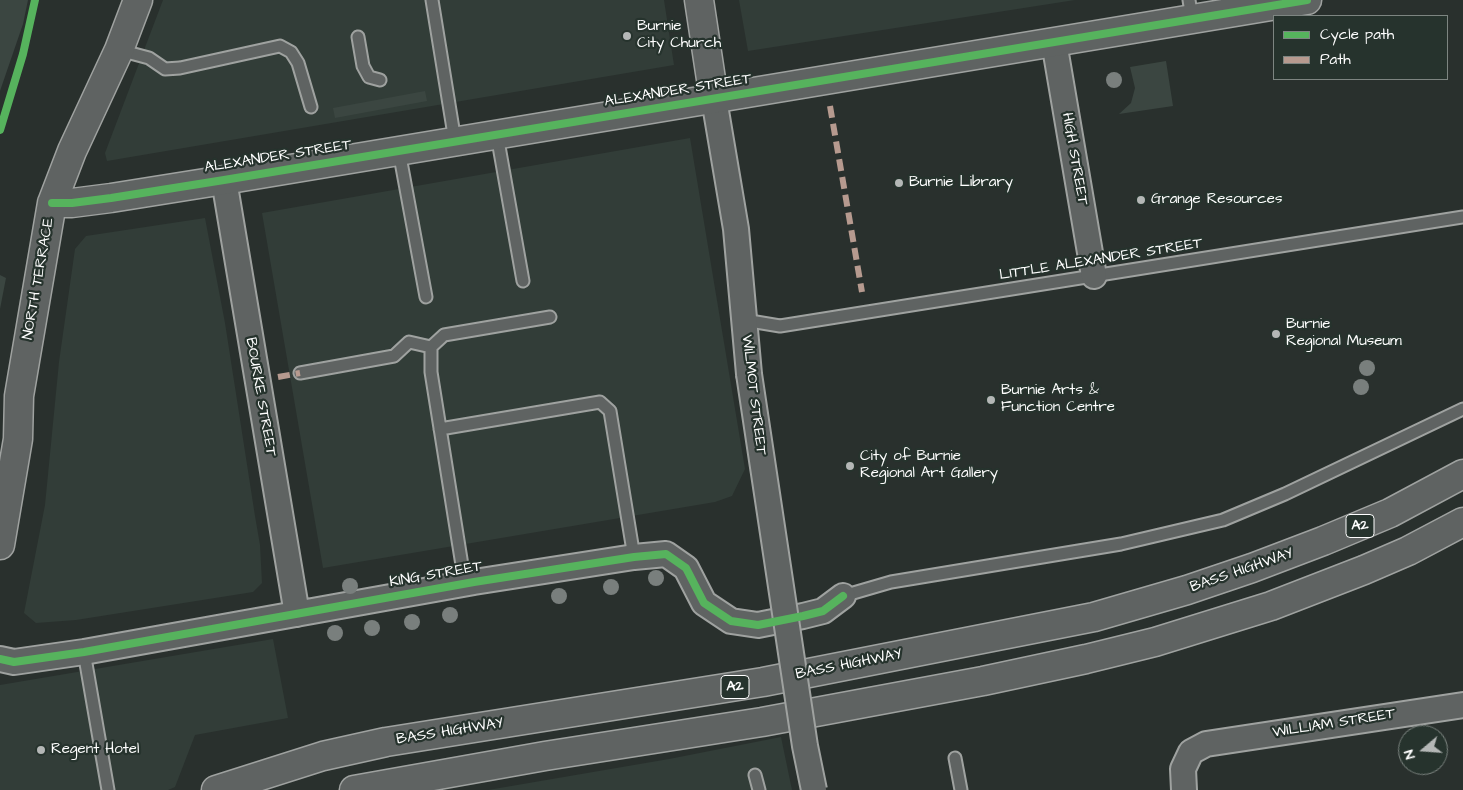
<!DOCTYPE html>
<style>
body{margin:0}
#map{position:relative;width:1463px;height:790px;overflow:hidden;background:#29302d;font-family:"Architects Daughter",sans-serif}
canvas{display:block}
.legend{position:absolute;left:1273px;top:15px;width:175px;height:65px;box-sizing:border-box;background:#26332d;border:1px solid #7d8581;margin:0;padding:6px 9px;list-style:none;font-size:15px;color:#fff}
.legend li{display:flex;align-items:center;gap:10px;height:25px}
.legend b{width:25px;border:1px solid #7d8581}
.north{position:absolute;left:1398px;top:725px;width:50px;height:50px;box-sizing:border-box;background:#26332d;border:1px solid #7d8581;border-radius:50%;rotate:252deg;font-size:14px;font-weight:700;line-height:20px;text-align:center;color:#fff}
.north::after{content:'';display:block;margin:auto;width:18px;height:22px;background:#b4b7b6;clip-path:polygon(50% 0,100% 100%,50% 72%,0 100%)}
</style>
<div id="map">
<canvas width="1463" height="790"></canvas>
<ul class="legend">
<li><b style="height:6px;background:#56b35d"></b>Cycle path</li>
<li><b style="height:6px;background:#b69a8f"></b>Path</li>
</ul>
<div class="north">N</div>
</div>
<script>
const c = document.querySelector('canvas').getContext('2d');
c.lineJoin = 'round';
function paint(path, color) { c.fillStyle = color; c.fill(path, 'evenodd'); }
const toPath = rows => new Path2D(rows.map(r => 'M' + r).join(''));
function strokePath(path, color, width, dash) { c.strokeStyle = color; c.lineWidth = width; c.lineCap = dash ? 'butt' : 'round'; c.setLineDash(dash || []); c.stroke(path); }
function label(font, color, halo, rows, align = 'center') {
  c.font = font + ' "Architects Daughter",sans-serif'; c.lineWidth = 4.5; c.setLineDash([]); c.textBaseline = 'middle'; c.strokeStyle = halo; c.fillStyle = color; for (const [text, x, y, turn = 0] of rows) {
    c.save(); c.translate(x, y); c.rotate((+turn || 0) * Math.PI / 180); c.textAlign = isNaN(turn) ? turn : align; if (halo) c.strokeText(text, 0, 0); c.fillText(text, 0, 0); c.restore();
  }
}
const built = toPath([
 [163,0,664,0,674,65,107,161,105,153],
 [739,0,1075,0,748,51],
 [690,138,745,469,732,496,715,502,323,568,262,213],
 [205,218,225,323,255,516,260,545,262,583,253,592,76,620,36,623,24,613,45,505,59,362,75,249,86,236],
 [273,639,288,718,195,735,175,787,168,790,0,790,0,685],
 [781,737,792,790,488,790,669,759]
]);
const green = toPath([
 [0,0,28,0,23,24,0,91],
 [1166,61,1173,106,1119,114,1131,103,1135,88,1130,67],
 [425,91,427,101,335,118,333,108],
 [0,275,6,278,0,309]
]);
const service = toPath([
 [432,0,455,141],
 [1189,0,1192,19],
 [358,37,363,66,369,77,380,80],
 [119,50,149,58,165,69,180,68,280,46,291,52,298,63,311,107],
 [497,135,523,281],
 [399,151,426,297],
 [744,320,780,326,1463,217],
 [300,373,394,356,409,342,431,347],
 [440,429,600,402,610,411,634,557],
 [465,584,431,372,431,347,444,335,550,317],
 [843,596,891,582,1121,544,1223,520,1285,494,1463,409],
 [84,652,108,790],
 [955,758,961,790],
 [755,775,759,790]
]);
const minor = toPath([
 [1054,42,1094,276],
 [714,99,736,229,749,374],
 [224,180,297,614],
 [0,659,14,662,84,652,474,582,634,557,666,554,686,568,704,603,731,621,758,625,803,616,823,611,843,596],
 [1184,790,1183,769,1191,752,1206,744,1463,705]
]);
const tertiary = toPath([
 [699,0,714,99],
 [52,203,72,203,111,198,224,180,1307,0],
 [0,545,18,439,19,396,52,203,72,151,119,50,138,0]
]);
const trunk = toPath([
 [216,790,323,756,386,742,763,682,1094,617,1187,590,1252,568,1323,541,1390,513,1463,474],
 [354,790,545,756,762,722,983,681,1086,659,1155,642,1271,606,1364,570,1408,551,1463,522]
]);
const minorBridge = toPath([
 [749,374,805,746,814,790]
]);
const quiet = toPath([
 [830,106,862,292],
 [278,377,300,373]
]);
const cycleway = toPath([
 [0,130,23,54,35,0],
 [52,203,72,203,111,198,224,180,1307,0],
 [0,659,14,662,84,652,474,582,634,557,666,554,686,568,704,603,731,621,758,625,803,616,823,611,843,596]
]);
const trees = [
 [1114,80],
 [1367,368],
 [1361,387],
 [656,578],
 [350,586],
 [611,587],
 [559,596],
 [450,615],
 [412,622],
 [372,628],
 [335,633]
];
const markers = [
 [627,36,5,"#b4b7b6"],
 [899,183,5,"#b4b7b6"],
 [1141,200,5,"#b4b7b6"],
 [1276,334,5,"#b4b7b6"],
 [991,400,5,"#b4b7b6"],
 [850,466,5,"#b4b7b6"],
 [41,750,5,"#b4b7b6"]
];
const shields = [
 [1360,526,28],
 [735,687,28]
];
const shieldNames = [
 ["A2",1360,526],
 ["A2",735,687]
];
const poiNames = [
 ["Burnie",637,27],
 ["City Church",637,44],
 ["Burnie Library",909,183],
 ["Grange Resources",1151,200],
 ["Burnie",1286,325],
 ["Regional Museum",1286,342],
 ["Burnie Arts &",1001,391],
 ["Function Centre",1001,408],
 ["City of Burnie",860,457],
 ["Regional Art Gallery",860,474],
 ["Regent Hotel",51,750]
];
const streetNames = [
 ["ALEXANDER STREET",678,91,-9],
 ["ALEXANDER STREET",278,157,-9],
 ["HIGH STREET",1074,159,80],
 ["LITTLE ALEXANDER STREET",1101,260,-9],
 ["NORTH TERRACE",39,279,-80],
 ["WILMOT STREET",753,395,83],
 ["BOURKE STREET",260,397,80],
 ["BASS HIGHWAY",1242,571,-19],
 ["KING STREET",436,575,-10],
 ["BASS HIGHWAY",849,665,-11],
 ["WILLIAM STREET",1334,724,-9],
 ["BASS HIGHWAY",450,732,-9]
];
paint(built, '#323d38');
paint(green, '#3b4641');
strokePath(service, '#9fa2a0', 15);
strokePath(minor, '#9fa2a0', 28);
strokePath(tertiary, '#9fa2a0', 31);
strokePath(trunk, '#9fa2a0', 31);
strokePath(service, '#5f6362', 11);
strokePath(minor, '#5f6362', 24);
strokePath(tertiary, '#5f6362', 28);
strokePath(trunk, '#5f6362', 28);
strokePath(minorBridge, '#9fa2a0', 28, []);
strokePath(minorBridge, '#5f6362', 24);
strokePath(quiet, '#b69a8f', 6, [12, 6]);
strokePath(cycleway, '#56b35d', 8);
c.fillStyle = '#797f7d';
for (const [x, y] of trees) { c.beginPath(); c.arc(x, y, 8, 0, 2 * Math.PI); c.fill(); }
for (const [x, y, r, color] of markers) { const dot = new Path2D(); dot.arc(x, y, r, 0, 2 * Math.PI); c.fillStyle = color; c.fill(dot); strokePath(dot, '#26332d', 2); }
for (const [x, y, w] of shields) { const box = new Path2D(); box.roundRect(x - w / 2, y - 11.5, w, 23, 4); c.fillStyle = '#26332d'; c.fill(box); strokePath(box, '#fff', 1); }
label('bold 14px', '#fff', null, shieldNames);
label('15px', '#fff', '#26332d', poiNames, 'left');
label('15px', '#fff', '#26332d', streetNames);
</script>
